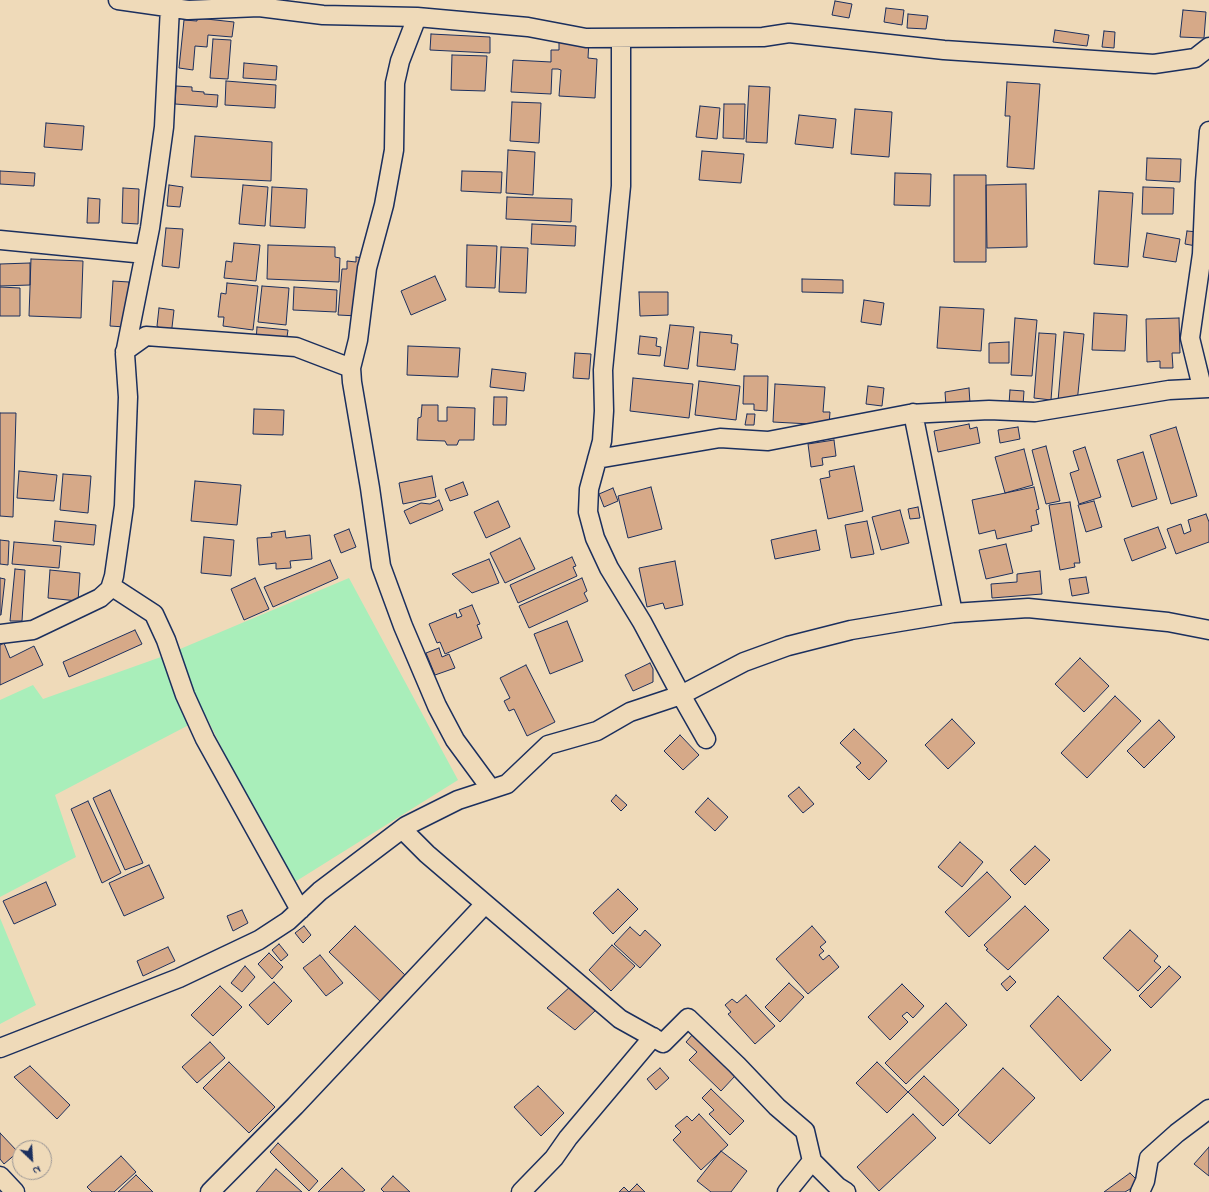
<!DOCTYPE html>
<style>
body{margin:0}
#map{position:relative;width:1209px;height:1192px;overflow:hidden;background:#efdab9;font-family:"Indie Flower",sans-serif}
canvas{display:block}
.north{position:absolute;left:12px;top:1140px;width:40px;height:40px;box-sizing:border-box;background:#efdab9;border:1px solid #9a9695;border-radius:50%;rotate:155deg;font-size:11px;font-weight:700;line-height:16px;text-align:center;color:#1b2f5e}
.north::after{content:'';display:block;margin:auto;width:14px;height:18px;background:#1b2f5e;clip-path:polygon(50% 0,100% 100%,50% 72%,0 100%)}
</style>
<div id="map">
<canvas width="1209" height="1192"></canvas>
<div class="north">N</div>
</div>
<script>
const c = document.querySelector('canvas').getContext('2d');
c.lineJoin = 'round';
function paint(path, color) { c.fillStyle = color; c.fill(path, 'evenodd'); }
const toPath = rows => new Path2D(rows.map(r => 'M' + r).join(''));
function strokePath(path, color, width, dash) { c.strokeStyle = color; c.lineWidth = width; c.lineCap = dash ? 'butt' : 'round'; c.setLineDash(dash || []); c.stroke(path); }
const green = toPath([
 [349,578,458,780,290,885,206,716,55,795,76,857,0,897,0,700,33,685,43,699,161,657],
 [0,918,36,1005,0,1024]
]);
const building = toPath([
 [835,1,852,4,849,18,832,15,835,1],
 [886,8,904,10,902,25,884,22,886,8],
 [1183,10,1206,12,1204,38,1180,37,1183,10],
 [908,14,928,16,926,29,907,28,908,14],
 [197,18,234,22,232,37,208,35,207,47,195,46,193,70,179,68,184,20,197,21,197,18],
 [1055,30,1089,35,1087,46,1053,42,1055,30],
 [1104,31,1115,32,1114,48,1102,47,1104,31],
 [431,34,490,37,490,53,430,50,431,34],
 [213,39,231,40,228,79,210,78,213,39],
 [559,39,589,40,588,58,597,59,595,98,559,96,561,70,558,69,552,69,551,94,511,92,513,60,551,62,551,50,559,50,559,39],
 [452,55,487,56,485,91,451,90,452,55],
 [244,63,277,66,276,80,243,78,244,63],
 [226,81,276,85,275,108,225,105,226,81],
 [1007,82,1040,84,1034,169,1007,167,1010,116,1005,116,1007,82],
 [176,86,192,87,192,91,204,92,204,94,218,95,217,107,175,104,176,86],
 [749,86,770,87,767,143,746,142,749,86],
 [512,102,541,103,539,143,510,141,512,102],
 [724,104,745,104,744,139,723,138,724,104],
 [700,106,720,108,717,139,696,137,700,106],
 [855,109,892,112,889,157,851,154,855,109],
 [799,115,836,119,833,148,795,144,799,115],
 [46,123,84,126,82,150,44,147,46,123],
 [195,136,272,142,271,181,191,177,195,136],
 [508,150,535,152,533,195,506,193,508,150],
 [702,151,744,154,741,183,699,180,702,151],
 [1147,158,1181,159,1180,182,1146,180,1147,158],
 [0,171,35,173,34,186,0,184,0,171],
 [462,171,502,172,501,193,461,191,462,171],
 [895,173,931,174,930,206,894,205,895,173],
 [954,175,986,175,986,262,954,262,954,175],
 [1026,184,1027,247,987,248,986,185,1026,184],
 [169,185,183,187,180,207,167,206,169,185],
 [243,185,268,187,265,226,239,224,243,185],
 [272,187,307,189,305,228,270,226,272,187],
 [1143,187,1174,188,1173,214,1142,214,1143,187],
 [123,188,139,189,138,224,122,223,123,188],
 [1099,191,1133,193,1128,267,1094,264,1099,191],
 [507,197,572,199,571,222,506,219,507,197],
 [88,198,100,199,99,223,87,223,88,198],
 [532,224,576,226,575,246,531,244,532,224],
 [166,228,183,229,179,268,162,266,166,228],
 [1187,231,1198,232,1196,246,1185,244,1187,231],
 [1147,233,1180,239,1176,262,1143,257,1147,233],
 [234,243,260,245,256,281,224,278,226,261,232,262,234,243],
 [268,245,335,247,335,257,340,258,339,282,267,279,268,245],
 [467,245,497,246,495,288,466,287,467,245],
 [501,247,528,248,526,293,499,292,501,247],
 [356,257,363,258,358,316,338,315,342,269,347,269,347,261,356,262,356,257],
 [31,259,83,261,81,318,29,316,31,259],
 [30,263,30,285,0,286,0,264,30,263],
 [435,276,446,300,411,315,401,291,435,276],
 [802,279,843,280,843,293,802,292,802,279],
 [113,281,129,282,125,327,110,326,113,281],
 [227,283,258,286,253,330,223,326,224,317,218,317,221,293,226,294,227,283],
 [262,286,289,288,286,325,258,322,262,286],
 [0,287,20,288,20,316,0,316,0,287],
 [294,287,337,290,336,312,293,310,294,287],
 [639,292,668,292,668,315,640,316,639,292],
 [864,300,884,303,881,325,861,322,864,300],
 [940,307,984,309,981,351,937,348,940,307],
 [159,308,174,310,171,336,157,326,159,308],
 [1094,313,1127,315,1125,351,1092,350,1094,313],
 [1015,318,1037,320,1032,376,1011,375,1015,318],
 [1179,318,1180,353,1172,353,1173,368,1160,368,1160,361,1147,362,1146,319,1179,318],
 [670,325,694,327,688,369,664,366,670,325],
 [257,327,288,330,286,344,256,341,257,327],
 [700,332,732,335,731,343,738,344,735,370,697,366,700,332],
 [1064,332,1084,334,1077,403,1058,401,1064,332],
 [1039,333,1056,334,1051,400,1034,398,1039,333],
 [640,336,657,338,656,346,661,347,660,356,638,354,640,336],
 [1009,342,1009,363,989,363,989,343,1009,342],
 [408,346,460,348,458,377,407,375,408,346],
 [575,353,591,354,589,379,573,378,575,353],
 [492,369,526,373,524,391,490,387,492,369],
 [744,376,768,376,767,411,754,410,754,404,743,404,744,376],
 [633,378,693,384,689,418,630,411,633,378],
 [699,381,740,386,736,420,695,415,699,381],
 [775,384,825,387,823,412,830,412,829,425,773,422,775,384],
 [868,386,884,388,882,406,866,404,868,386],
 [969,388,970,403,946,406,945,392,969,388],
 [1010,390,1024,391,1023,405,1009,404,1010,390],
 [494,397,507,397,506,425,493,425,494,397],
 [422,405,438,405,438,421,447,421,447,407,475,408,474,440,459,440,457,445,447,445,445,441,417,440,418,418,421,417,422,405],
 [254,409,284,410,283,435,253,434,254,409],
 [0,413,16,413,13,517,0,516,0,413],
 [747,414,755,414,754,425,745,425,747,414],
 [969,424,970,429,977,427,980,443,938,452,934,431,969,424],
 [1018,427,1020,439,1000,443,998,430,1018,427],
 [1176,427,1197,496,1171,504,1150,435,1176,427],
 [834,440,836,456,822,458,823,465,811,467,808,444,834,440],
 [1046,446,1060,501,1046,504,1032,450,1046,446],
 [1085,447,1101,497,1079,504,1070,473,1079,470,1073,451,1085,447],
 [1024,449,1033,485,1005,493,995,457,1024,449],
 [1143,452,1157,499,1132,507,1117,460,1143,452],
 [854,466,863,511,828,519,820,479,830,477,829,471,854,466],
 [19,471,57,475,54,501,17,498,19,471],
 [63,474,91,476,88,513,60,510,63,474],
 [432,476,436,497,403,504,399,483,432,476],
 [195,481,241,485,237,525,191,521,195,481],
 [463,482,468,495,450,501,445,489,463,482],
 [651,487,662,529,628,538,618,496,651,487],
 [1034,487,1039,509,1036,510,1039,524,1031,526,1032,531,997,539,995,530,979,534,972,500,1034,487],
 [613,488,618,501,604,507,599,494,613,488],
 [439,500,443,510,410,524,404,511,421,503,430,504,439,500],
 [498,501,510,527,486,538,474,512,498,501],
 [1094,501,1102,527,1086,532,1078,505,1094,501],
 [1070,502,1080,563,1074,563,1075,567,1060,570,1049,505,1070,502],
 [918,507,920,518,910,519,908,509,918,507],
 [900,510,909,543,881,550,872,517,900,510],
 [1206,514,1209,522,1209,542,1176,554,1167,529,1181,524,1184,534,1191,531,1188,520,1206,514],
 [55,521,96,525,94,545,53,541,55,521],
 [867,521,874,554,851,558,845,525,867,521],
 [1158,527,1166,548,1132,561,1124,539,1158,527],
 [349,529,356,547,341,553,334,535,349,529],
 [816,530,820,550,775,559,771,540,816,530],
 [285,531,286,538,310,535,312,559,290,561,291,568,276,569,276,563,259,565,257,538,272,537,271,533,285,531],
 [204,537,234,540,231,576,201,573,204,537],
 [520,538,535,569,505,583,490,553,520,538],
 [0,540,9,541,8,565,0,564,0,540],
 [14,542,61,546,59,568,12,564,14,542],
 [1006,544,1013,573,986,579,979,550,1006,544],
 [572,557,576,566,573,567,577,576,518,603,510,585,572,557],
 [489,559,499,583,472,593,452,574,489,559],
 [330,560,338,578,273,607,264,587,330,560],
 [675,561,683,605,665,609,663,603,647,607,639,568,675,561],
 [15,569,25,570,22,621,10,621,15,569],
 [50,570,80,573,78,601,48,598,50,570],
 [1040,571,1042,594,992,598,991,584,1017,582,1017,574,1040,571],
 [1086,577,1089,593,1072,596,1069,579,1086,577],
 [0,578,5,579,1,615,0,615,0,578],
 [255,578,269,609,244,620,231,589,255,578],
 [582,578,587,591,584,593,588,601,529,628,519,606,582,578],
 [472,605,480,624,477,625,482,638,445,654,440,642,437,643,429,624,456,613,457,618,462,616,459,610,472,605],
 [567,621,583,661,550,674,534,634,567,621],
 [135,630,142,644,69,677,63,662,135,630],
 [4,643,10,658,34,646,43,665,0,685,0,645,4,643],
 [439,648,442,657,449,654,455,668,435,675,426,653,439,648],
 [1080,658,1109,686,1084,712,1055,684,1080,658],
 [650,663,653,669,653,682,633,691,625,675,650,663],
 [526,665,555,722,527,736,514,709,509,711,504,701,510,698,500,678,526,665],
 [1115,696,1141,721,1087,778,1061,753,1115,696],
 [952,719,975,743,948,769,925,745,952,719],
 [1159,720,1175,737,1144,768,1127,751,1159,720],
 [854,729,887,761,869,780,856,767,861,763,840,743,854,729],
 [680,735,699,755,683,770,664,751,680,735],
 [799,787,814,804,803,813,788,796,799,787],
 [110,790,143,863,125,870,93,798,110,790],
 [616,795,627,805,621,811,611,801,616,795],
 [708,798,728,817,715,831,695,812,708,798],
 [88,801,121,873,102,883,71,809,88,801],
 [960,842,983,862,962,887,938,867,960,842],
 [1035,846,1050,860,1025,885,1010,870,1035,846],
 [149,865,164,898,124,916,109,883,149,865],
 [987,872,1011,897,969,937,945,912,987,872],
 [46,882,56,905,14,924,3,901,46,882],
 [618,889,638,909,613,934,593,913,618,889],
 [1025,906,1049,930,1008,970,986,950,988,949,984,945,1025,906],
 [242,910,248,923,233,931,227,916,242,910],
 [304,926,311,935,303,943,295,933,304,926],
 [355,926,408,978,383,1004,329,952,355,926],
 [812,926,826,942,820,947,824,951,819,955,823,960,829,955,839,967,808,994,776,959,812,926],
 [630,927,640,936,645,930,661,945,640,968,614,944,630,927],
 [1130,930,1158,956,1154,961,1161,967,1138,991,1103,958,1130,930],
 [279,944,288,955,281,961,272,950,279,944],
 [612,945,635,966,611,991,589,970,612,945],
 [168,947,175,961,143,976,137,961,168,947],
 [269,953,283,967,272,979,258,964,269,953],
 [320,955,343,983,326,996,303,968,320,955],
 [245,966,255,977,242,992,231,983,245,966],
 [1169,966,1181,977,1151,1008,1139,996,1169,966],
 [1010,976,1016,982,1007,991,1001,984,1010,976],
 [274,982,292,1001,268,1025,249,1005,274,982],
 [789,983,804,997,780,1022,765,1007,789,983],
 [902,984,924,1006,913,1018,907,1012,902,1016,908,1022,890,1040,868,1017,902,984],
 [572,985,597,1009,575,1030,547,1008,572,985],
 [220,986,242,1007,213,1036,191,1015,220,986],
 [746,995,775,1026,755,1044,728,1014,731,1012,725,1005,732,999,737,1003,746,995],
 [1058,996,1111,1050,1081,1081,1030,1026,1058,996],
 [946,1003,967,1025,906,1084,885,1063,946,1003],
 [693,1034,735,1076,721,1091,689,1060,697,1052,686,1042,693,1034],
 [210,1042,225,1058,197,1083,182,1067,210,1042],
 [229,1062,275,1107,249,1133,203,1088,229,1062],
 [877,1062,908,1092,887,1113,856,1083,877,1062],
 [30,1066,70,1105,57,1119,14,1077,30,1066],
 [660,1068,669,1078,656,1090,647,1079,660,1068],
 [1003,1068,1035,1098,990,1144,958,1115,1003,1068],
 [924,1076,959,1110,943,1126,908,1092,924,1076],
 [538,1086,564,1113,541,1136,514,1107,538,1086],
 [711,1089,744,1121,730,1135,709,1114,714,1110,702,1098,711,1089],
 [699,1114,728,1145,701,1170,673,1140,681,1132,675,1126,687,1116,692,1121,699,1114],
 [913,1114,936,1138,879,1191,857,1167,913,1114],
 [0,1133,18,1152,4,1164,0,1159,0,1133],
 [278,1143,318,1181,309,1191,270,1152,278,1143],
 [1209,1147,1209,1176,1194,1164,1209,1147],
 [721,1151,747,1171,731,1192,711,1192,697,1181,721,1151],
 [121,1156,136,1172,114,1192,92,1192,87,1187,121,1156],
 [342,1168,365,1190,362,1192,318,1192,342,1168],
 [276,1169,302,1192,256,1192,276,1169],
 [1130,1173,1140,1183,1125,1192,1104,1192,1130,1173],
 [136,1175,153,1192,118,1192,136,1175],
 [393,1176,410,1192,384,1192,381,1189,393,1176],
 [637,1184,645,1192,619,1192,624,1187,629,1192,637,1184]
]);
const minor = toPath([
 [118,0,188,10,259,7,323,15,417,17,528,27,586,38,763,37,789,33,944,50,1154,64,1195,58,1209,47],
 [417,17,400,61,395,83,394,150,384,205,367,268,358,340,351,368,352,382,370,488,381,566,403,626,437,706,455,740,491,789],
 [621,38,621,186,603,370,604,411,602,441,589,489,588,512,595,538,609,568,642,622,681,695,706,739],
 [0,240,145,254],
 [125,351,146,336,296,347,351,368],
 [1202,387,1190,338,1202,254,1205,182,1209,131],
 [913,413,953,613],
 [597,459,720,438,768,441,909,414,989,410,1035,412,1169,390,1209,388],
 [111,586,154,614,166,640,185,695,205,739,300,910],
 [0,634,33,630,100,598,110,589,114,576,124,506,128,397,125,354,150,228,164,127,170,7],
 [402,829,427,854,620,1019,663,1043,688,1018,737,1065,777,1107,805,1131,812,1161,838,1187,846,1192],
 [0,1048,179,978,259,940,288,921,320,891,406,826,458,800,507,784,548,745,597,731,630,712,681,695,744,662,788,646,851,630,953,613,1028,608,1168,622,1209,630],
 [0,1176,15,1192],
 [210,1192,295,1106,485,904],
 [521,1192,554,1158,568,1138,653,1037],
 [787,1192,812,1161],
 [1140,1192,1145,1181,1149,1158,1177,1133,1209,1109]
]);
paint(green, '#a9eeba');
paint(building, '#d6a988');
strokePath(building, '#1b2f5e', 1);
strokePath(minor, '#1b2f5e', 21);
strokePath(minor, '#efdab9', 18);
</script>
